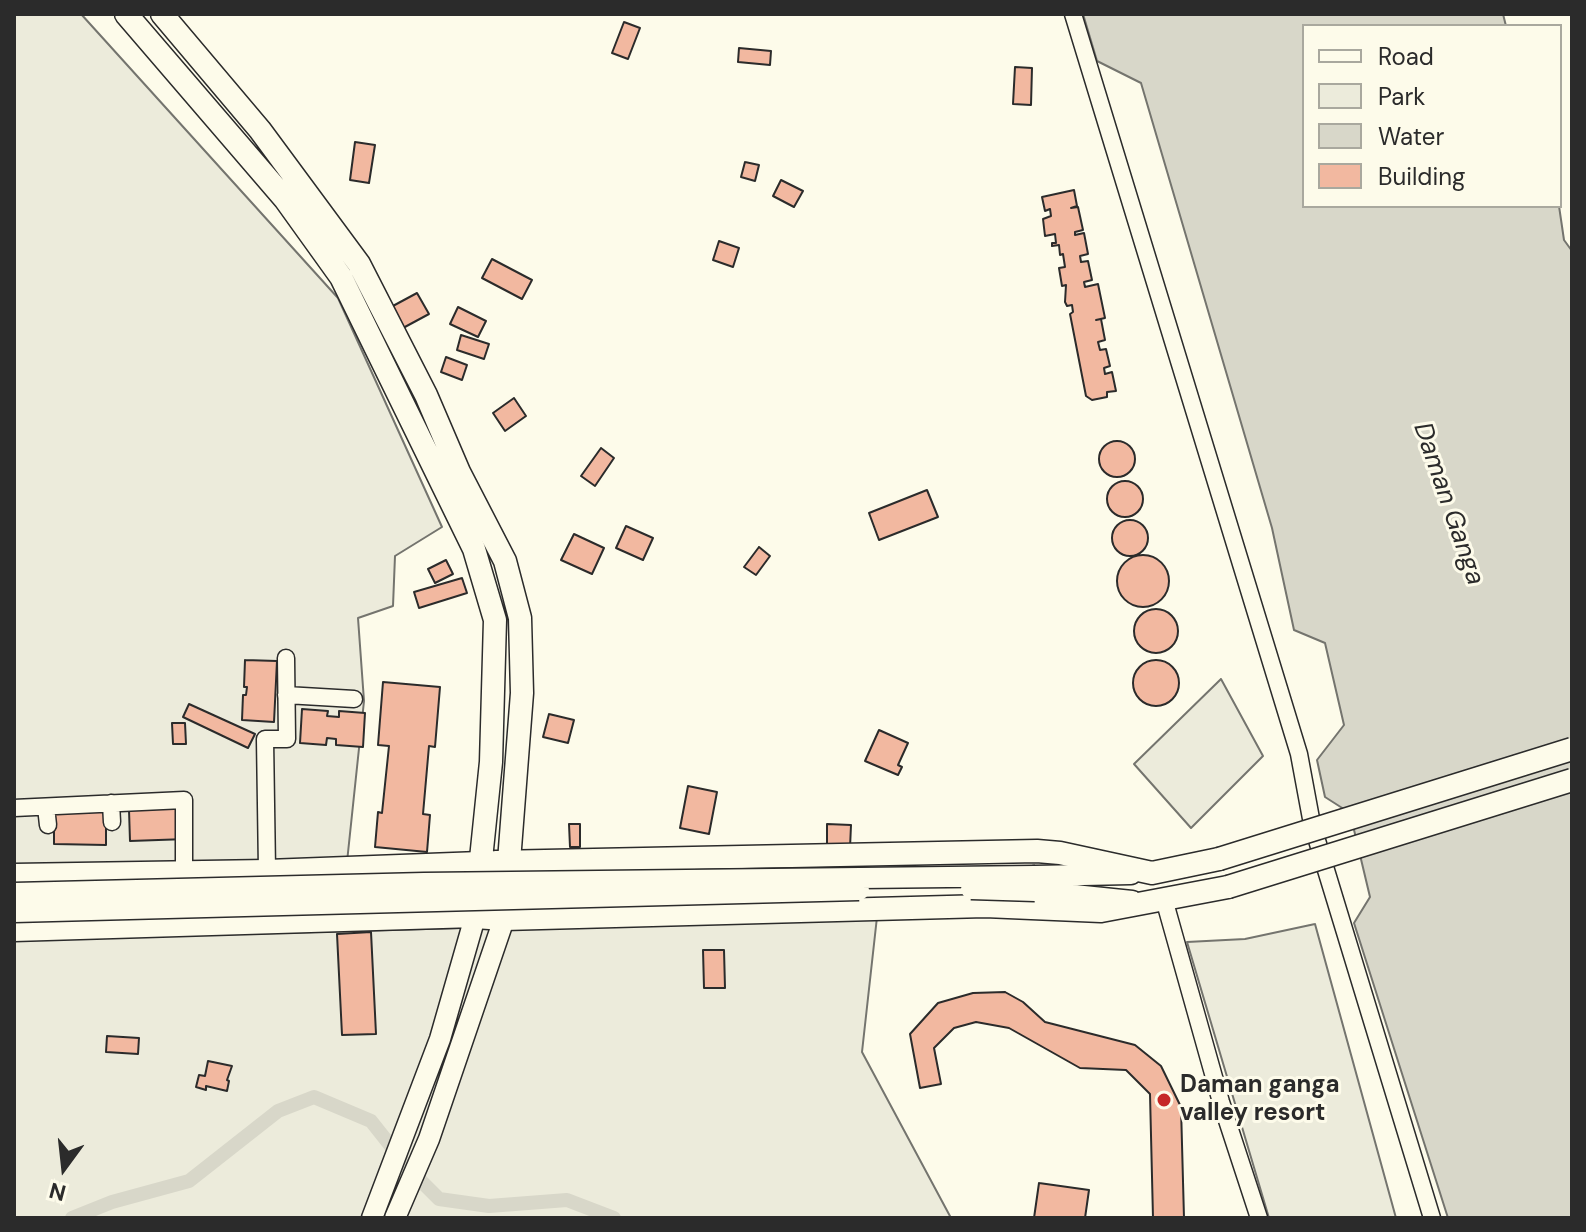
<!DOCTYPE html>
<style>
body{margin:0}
#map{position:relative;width:1586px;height:1232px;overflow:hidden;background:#fdfbea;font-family:"DM Sans",sans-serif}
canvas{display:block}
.frame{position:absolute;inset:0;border:16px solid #2b2b2b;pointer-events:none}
.legend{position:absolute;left:1302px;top:24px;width:260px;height:184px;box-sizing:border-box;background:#fdfbea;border:2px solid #a9a89e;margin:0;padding:10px 14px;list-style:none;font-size:24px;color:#2b2b2b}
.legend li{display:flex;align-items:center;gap:16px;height:40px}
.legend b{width:40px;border:2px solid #a9a89e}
.north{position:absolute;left:24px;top:1128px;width:80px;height:80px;-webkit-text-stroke:6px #fdfbea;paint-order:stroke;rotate:195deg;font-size:22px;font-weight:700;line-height:32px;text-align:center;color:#2b2b2b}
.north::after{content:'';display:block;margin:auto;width:28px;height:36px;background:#2b2b2b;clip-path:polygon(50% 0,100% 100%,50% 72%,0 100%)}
</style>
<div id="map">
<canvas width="1586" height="1232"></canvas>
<div class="frame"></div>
<ul class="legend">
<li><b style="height:10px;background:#fdfbea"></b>Road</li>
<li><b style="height:22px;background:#ecebdb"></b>Park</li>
<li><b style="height:22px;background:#d8d7c9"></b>Water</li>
<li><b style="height:22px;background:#f2b8a0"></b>Building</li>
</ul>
<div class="north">N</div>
</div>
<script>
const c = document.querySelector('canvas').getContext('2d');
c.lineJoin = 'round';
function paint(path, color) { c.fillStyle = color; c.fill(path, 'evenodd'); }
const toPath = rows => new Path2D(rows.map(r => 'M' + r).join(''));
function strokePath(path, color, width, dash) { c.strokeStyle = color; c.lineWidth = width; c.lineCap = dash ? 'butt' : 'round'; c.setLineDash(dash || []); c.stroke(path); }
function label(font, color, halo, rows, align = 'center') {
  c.font = font + ' "DM Sans",sans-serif'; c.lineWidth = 6; c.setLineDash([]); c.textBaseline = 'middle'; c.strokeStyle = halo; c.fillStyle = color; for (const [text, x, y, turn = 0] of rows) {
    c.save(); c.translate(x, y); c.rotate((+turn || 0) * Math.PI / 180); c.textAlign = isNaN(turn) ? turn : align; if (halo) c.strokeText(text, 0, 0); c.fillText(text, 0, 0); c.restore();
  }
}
const green = toPath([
 [14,14,81,14,338,298,442,527,395,556,393,606,358,618,364,701,347,862,14,866,14,14],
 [1221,679,1263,756,1191,828,1134,764,1221,679],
 [877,917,862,1052,951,1218,14,1218,14,940,877,917],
 [1315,924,1396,1218,1269,1218,1187,942,1245,939,1315,924]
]);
const water = toPath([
 [1083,14,1503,14,1506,26,1304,26,1304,206,1559,206,1564,240,1572,251,1572,1218,1448,1218,1354,923,1370,897,1350,813,1325,797,1317,760,1344,725,1325,643,1294,630,1272,528,1141,83,1097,61,1083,14]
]);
const canal = toPath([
 [72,1218,112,1202,189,1181,278,1111,314,1097,371,1121,409,1169,439,1199,489,1206,567,1200,614,1218]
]);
const building = toPath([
 [624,22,640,28,628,59,612,53,624,22],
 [739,48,771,51,770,65,738,62,739,48],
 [1015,67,1032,68,1031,105,1013,104,1015,67],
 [355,142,375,145,369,183,350,180,355,142],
 [745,162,759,165,755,181,741,177,745,162],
 [781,180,803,191,794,207,773,196,781,180],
 [1074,190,1077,206,1071,208,1078,207,1083,230,1075,232,1075,235,1084,233,1088,254,1080,256,1081,262,1088,261,1092,280,1084,282,1085,287,1098,284,1105,318,1096,320,1101,319,1105,340,1098,342,1100,350,1106,349,1110,366,1104,368,1105,374,1112,372,1116,391,1107,392,1107,397,1092,400,1086,396,1070,314,1073,312,1072,305,1067,306,1065,302,1066,285,1062,286,1059,268,1065,267,1063,254,1060,255,1059,245,1052,246,1052,243,1056,243,1055,234,1045,236,1043,219,1051,216,1050,209,1045,211,1042,197,1074,190],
 [719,241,739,248,733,267,713,260,719,241],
 [492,259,532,280,522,299,482,278,492,259],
 [417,293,429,314,403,328,391,307,417,293],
 [458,307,486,321,478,337,450,324,458,307],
 [461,335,489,344,484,359,457,350,461,335],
 [446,357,467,365,462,380,441,372,446,357],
 [514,398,526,416,505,431,493,413,514,398],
 '1099 459a18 18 0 1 1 36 0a18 18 0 1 1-36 0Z',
 [601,448,614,458,595,486,581,476,601,448],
 '1107 499a18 18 0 1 1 36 0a18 18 0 1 1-36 0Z',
 [927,490,938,517,879,540,869,513,927,490],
 '1112 538a18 18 0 1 1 36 0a18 18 0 1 1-36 0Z',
 [626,526,653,538,643,560,616,548,626,526],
 [574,534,604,548,592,574,561,560,574,534],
 [759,547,770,556,756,575,744,567,759,547],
 '1117 581a26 26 0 1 1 52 0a26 26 0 1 1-52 0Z',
 [446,560,453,574,435,583,428,569,446,560],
 [462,578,467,593,419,608,414,592,462,578],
 '1134 631a22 22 0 1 1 44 0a22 22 0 1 1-44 0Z',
 [245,660,277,661,274,722,242,720,243,695,246,695,247,687,244,687,245,660],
 '1133 683a23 23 0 1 1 46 0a23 23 0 1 1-46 0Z',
 [383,682,440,687,435,747,429,746,423,814,430,815,427,852,375,847,378,812,382,813,389,746,378,745,383,682],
 [189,704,255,734,248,748,183,717,189,704],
 [302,709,328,711,327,716,339,717,339,711,365,713,363,747,336,745,336,739,327,738,326,745,300,743,302,709],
 [549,714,574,720,568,743,543,737,549,714],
 [172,723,185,723,186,744,173,744,172,723],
 [879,730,908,743,898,765,902,767,898,775,865,761,879,730],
 [688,786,717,792,709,834,680,828,688,786],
 [185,808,187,839,130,841,129,810,185,808],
 [54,809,106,810,106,845,54,844,54,809],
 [569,824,580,824,580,847,570,847,569,824],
 [827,824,851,825,850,848,827,848,827,824],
 [371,932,376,1034,342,1035,337,934,371,932],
 [703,950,724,950,725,988,704,988,703,950],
 [1005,992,1023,1002,1045,1022,1135,1045,1161,1066,1181,1107,1184,1218,1153,1218,1150,1094,1126,1070,1080,1068,1009,1028,976,1022,954,1028,934,1048,941,1084,920,1088,910,1034,938,1003,973,993,1005,992],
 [107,1036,139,1038,138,1054,106,1052,107,1036],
 [208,1061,232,1066,227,1080,229,1081,227,1091,206,1086,206,1090,196,1087,199,1075,205,1076,208,1061],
 [1039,1183,1089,1190,1085,1218,1034,1218,1039,1183]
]);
const minor = toPath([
 [1073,14,1299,754,1312,824,1432,1218],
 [286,695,354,699],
 [111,803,112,822],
 [46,807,48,825],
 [14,808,184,800,184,872],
 [267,870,265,739,287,739,286,658],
 [1164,899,1221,1102,1259,1218]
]);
const major = toPath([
 [14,874,267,870,480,862],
 [1035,876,1131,874],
 [1035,891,1132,901],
 [14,931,475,917,440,1039,372,1218],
 [395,1218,429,1139,504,919]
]);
const highway = toPath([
 [126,14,285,199,341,277,474,549,495,620,491,762,475,917,504,919,985,906,1101,911,1228,887],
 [162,14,260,130,359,264,426,395,459,472,505,561,520,618,522,693,506,900],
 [496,862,1037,851,1060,853,1152,873,1219,859]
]);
const majorBridge = toPath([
 [971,889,1035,891],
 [14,893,424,883,1035,876],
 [14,912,859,890]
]);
const highwayBridge = toPath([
 [1219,859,1572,749],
 [1228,887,1572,780]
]);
const markers = [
 [1164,1100,8,"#c62828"]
];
const poiNames = [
 ["Daman ganga",1180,1086],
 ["valley resort",1180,1114]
];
const waterNames = [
 ["Daman Ganga",1448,504,71]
];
paint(green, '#ecebdb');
strokePath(green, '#74746e', 2);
paint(water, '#d8d7c9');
strokePath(water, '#74746e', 2);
strokePath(canal, '#d8d7c9', 14);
paint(building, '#f2b8a0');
strokePath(building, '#2b2b2b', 2);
strokePath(minor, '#2b2b2b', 19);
strokePath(major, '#2b2b2b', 23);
strokePath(highway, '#2b2b2b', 25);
strokePath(minor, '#fdfbea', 16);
strokePath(major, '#fdfbea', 20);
strokePath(highway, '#fdfbea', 22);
strokePath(majorBridge, '#2b2b2b', 23, []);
strokePath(highwayBridge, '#2b2b2b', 25, []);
strokePath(majorBridge, '#fdfbea', 20);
strokePath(highwayBridge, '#fdfbea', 22);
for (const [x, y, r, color] of markers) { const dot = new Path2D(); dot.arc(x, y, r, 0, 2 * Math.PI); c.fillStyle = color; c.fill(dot); strokePath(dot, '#fdfbea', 3); }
label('bold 24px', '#2b2b2b', '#fdfbea', poiNames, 'left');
label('italic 26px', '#2b2b2b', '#fdfbea', waterNames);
</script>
